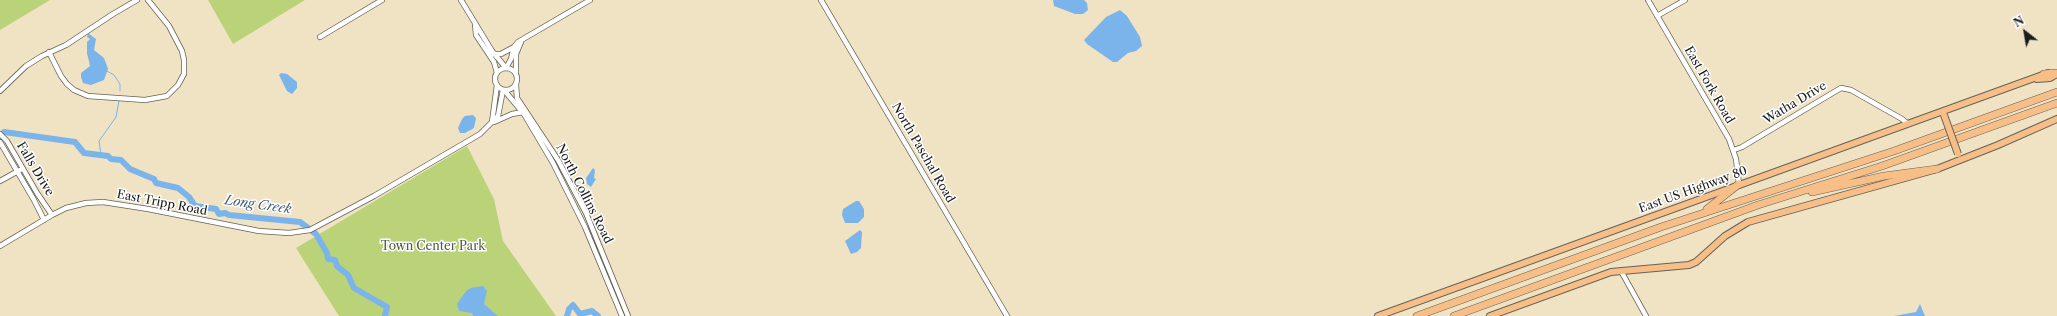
<!DOCTYPE html>
<style>
body{margin:0}
#map{position:relative;width:2057px;height:316px;overflow:hidden;background:#efe3c4;font-family:"Libre Caslon Text",serif}
canvas{display:block}
.north{position:absolute;left:2005px;top:12px;width:40px;height:40px;-webkit-text-stroke:3px #fff;paint-order:stroke;rotate:329deg;font-size:11px;font-weight:700;line-height:16px;text-align:center;color:#1c1c1c}
.north::after{content:'';display:block;margin:auto;width:14px;height:18px;background:#1c1c1c;clip-path:polygon(50% 0,100% 100%,50% 72%,0 100%)}
</style>
<div id="map">
<canvas width="2057" height="316"></canvas>
<div class="north">N</div>
</div>
<script>
const c = document.querySelector('canvas').getContext('2d');
c.lineJoin = 'round';
function paint(path, color) { c.fillStyle = color; c.fill(path, 'evenodd'); }
const toPath = rows => new Path2D(rows.map(r => 'M' + r).join(''));
function strokePath(path, color, width, dash) { c.strokeStyle = color; c.lineWidth = width; c.lineCap = dash ? 'butt' : 'round'; c.setLineDash(dash || []); c.stroke(path); }
function label(font, color, halo, rows, align = 'center') {
  c.font = font + ' "Libre Caslon Text",serif'; c.lineWidth = 3; c.setLineDash([]); c.textBaseline = 'middle'; c.strokeStyle = halo; c.fillStyle = color; for (const [text, x, y, turn = 0] of rows) {
    c.save(); c.translate(x, y); c.rotate((+turn || 0) * Math.PI / 180); c.textAlign = isNaN(turn) ? turn : align; if (halo) c.strokeText(text, 0, 0); c.fillText(text, 0, 0); c.restore();
  }
}
const green = toPath([
 [0,0,50,0,0,30],
 [208,0,305,0,233,44],
 [467,146,494,199,503,241,556,316,339,316,296,248]
]);
const water = toPath([
 [1053,0,1084,0,1087,3,1088,10,1083,14,1075,14,1054,6],
 [1120,10,1127,16,1140,37,1142,46,1136,51,1128,53,1117,62,1113,62,1087,44,1084,40,1106,17],
 [88,33,96,39,94,50,104,58,108,69,104,80,91,85,83,83,81,77,81,73,90,66,87,53,87,42,90,39,87,37],
 [281,73,287,74,297,82,297,88,292,94,287,91,279,75],
 [473,115,476,118,474,128,465,133,460,133,458,128,462,119,465,116],
 [593,168,595,170,594,178,596,179,591,187,587,184,586,178],
 [856,201,859,201,864,209,864,217,858,223,845,223,842,215,843,209],
 [860,230,862,232,861,248,857,252,851,254,845,241],
 [483,286,487,291,484,304,498,316,473,316,472,313,459,311,457,304,466,291,471,288],
 [1920,304,1925,316,1894,316,1916,312]
]);
const stream = toPath([
 [107,71,114,75,120,84,120,91],
 [101,155,99,141,116,117,119,101]
]);
const river = toPath([
 [4,132,75,142,84,153,108,156,111,159,121,160,130,169,154,179,156,183,178,188,189,197,195,206,216,209,219,214,225,213,229,215,300,222,316,234,327,253,328,259,335,260,337,266,348,275,354,288,387,307,385,316],
 [567,316,569,309,573,305,580,314,592,311,598,316]
]);
const minor = toPath([
 [461,0,492,51,506,68],
 [821,0,1007,316],
 [1648,0,1729,139,1736,159,1739,184],
 [1657,16,1685,0],
 [475,24,476,35,494,62,497,73],
 [320,37,382,0],
 [49,52,61,76,67,84,74,90,88,96,145,100,167,96,178,85,184,74,184,60,182,51,169,26,148,0],
 [494,54,501,54,514,47],
 '495 79a11 11 0 1 1 22 0a11 11 0 1 1-22 0Z',
 [506,68,511,59,514,47,518,42,590,0],
 [516,73,516,54,521,42],
 [516,85,517,98,558,160,586,213,628,316],
 [504,90,524,114,553,163,585,227,622,316],
 [0,91,26,66,42,56,66,45,113,14,137,0],
 [492,122,497,85],
 [494,122,512,114,523,112],
 [0,134,7,141,37,193,52,215],
 [0,142,34,200,44,220],
 [1734,150,1742,147,1841,88,1851,90,1902,119,1908,124],
 [0,181,20,170],
 [0,246,52,215,66,208,86,203,103,202,148,209,259,231,289,233,310,230,374,196,480,134,498,116,503,90],
 [1621,271,1646,316]
]);
const major = toPath([
 [2037,79,2050,78,2057,74],
 [1378,316,2048,73],
 [1490,316,1611,272,1689,265,1696,262,1725,236,1748,222,1937,169,1998,145,2057,119]
]);
const highway = toPath([
 [2044,74,2057,73],
 [1812,192,1884,176,1937,169],
 [1707,209,1739,184],
 [1417,316,1661,227,1894,151,2057,92],
 [1454,316,1758,205,1882,166,2057,103]
]);
const majorBridge = toPath([
 [1944,115,1958,154]
]);
const streetNames = [
 ["East Fork Road",1709,85,60],
 ["Watha Drive",1795,103,-31],
 ["North Paschal Road",923,153,60],
 ["Falls Drive",35,169,59],
 ["East US Highway 80",1693,190,-20],
 ["North Collins Road",584,194,63],
 ["East Tripp Road",162,203,11]
];
const parkNames = [
 ["Town Center Park",433,247]
];
const waterNames = [
 ["Long Creek",258,205,8]
];
paint(green, '#bbd378');
paint(water, '#7bb4eb');
strokePath(stream, '#7bb4eb', 1);
strokePath(river, '#7bb4eb', 6);
strokePath(minor, '#666257', 6);
strokePath(major, '#666257', 8);
strokePath(highway, '#666257', 8);
strokePath(minor, '#fff', 4.5);
strokePath(major, '#f7be88', 6);
strokePath(highway, '#f7be88', 7);
strokePath(majorBridge, '#666257', 8, []);
strokePath(majorBridge, '#f7be88', 6);
label('12px', '#1c1c1c', '#fff', streetNames);
label('12px', '#545c3c', '#fff', parkNames);
label('italic 13px', '#476079', '#fff', waterNames);
</script>
